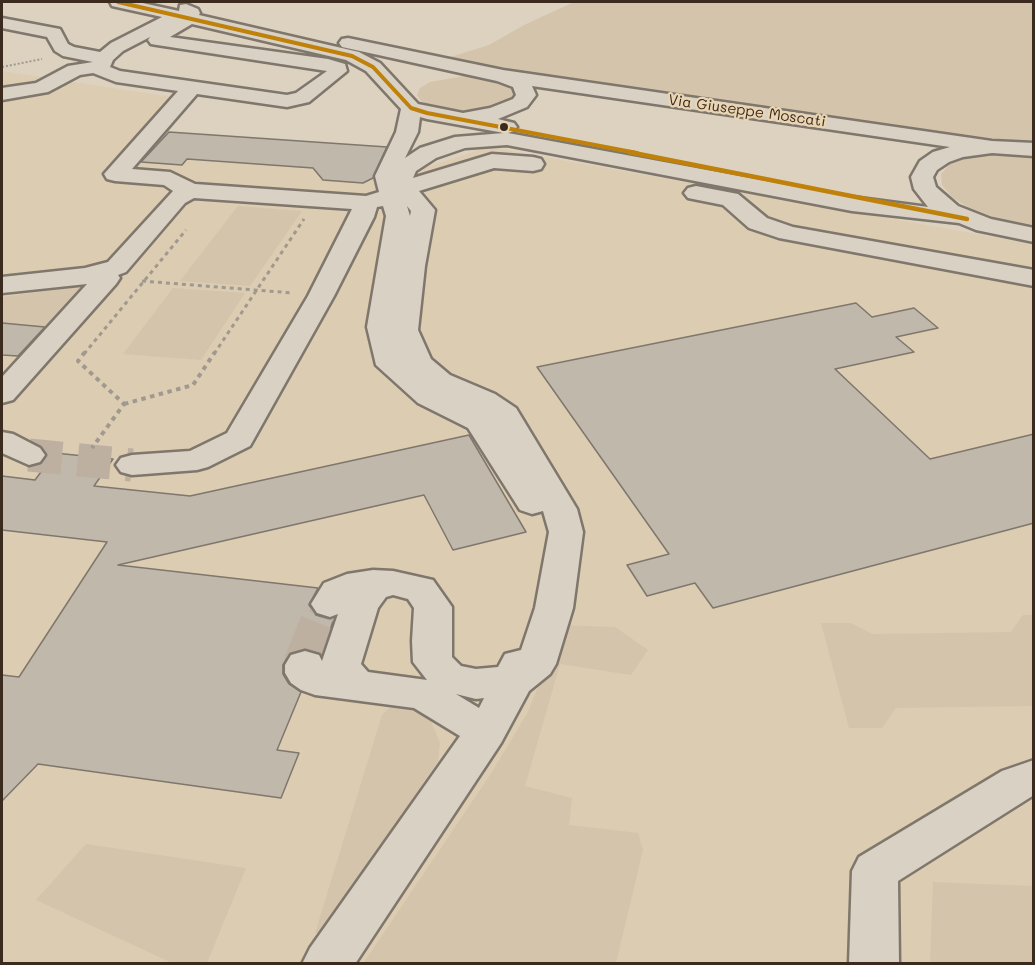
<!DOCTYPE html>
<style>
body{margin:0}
#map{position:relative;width:1035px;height:965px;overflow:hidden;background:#ddd2c0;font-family:Mali,sans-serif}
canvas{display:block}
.frame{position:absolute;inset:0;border:3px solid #3b2a1e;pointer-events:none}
</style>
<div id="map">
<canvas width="1035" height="965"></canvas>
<div class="frame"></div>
</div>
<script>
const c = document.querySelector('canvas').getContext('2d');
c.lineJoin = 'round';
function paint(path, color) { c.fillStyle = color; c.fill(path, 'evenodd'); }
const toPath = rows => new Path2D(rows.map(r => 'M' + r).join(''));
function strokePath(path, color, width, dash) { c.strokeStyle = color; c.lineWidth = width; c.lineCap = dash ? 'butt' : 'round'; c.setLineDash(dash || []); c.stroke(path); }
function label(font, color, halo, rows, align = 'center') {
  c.font = font + ' Mali,sans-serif'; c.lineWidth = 4.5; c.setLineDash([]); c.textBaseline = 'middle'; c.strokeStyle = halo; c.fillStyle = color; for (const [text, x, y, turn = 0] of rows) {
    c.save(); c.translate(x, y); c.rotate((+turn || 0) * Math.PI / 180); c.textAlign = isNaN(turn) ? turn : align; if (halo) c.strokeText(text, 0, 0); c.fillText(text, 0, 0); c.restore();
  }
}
const built = toPath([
 [2,71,191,100,169,132,391,147,384,167,420,169,488,147,1033,244,1033,963,2,964]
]);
const green = toPath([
 [574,2,1033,2,1033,143,912,129,570,81,444,59,489,45,524,25],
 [464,76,498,80,510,85,515,92,513,99,503,105,488,109,469,111,433,107,421,101,417,95,420,88,430,82],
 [992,154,1033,156,1033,225,994,217,969,208,952,197,942,185,941,174,950,164,967,157],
 [238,206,302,211,250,286,180,281],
 [86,286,49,327,2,323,2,297],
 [173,288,245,293,201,360,123,354],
 [1023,615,1033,615,1033,706,896,708,882,728,849,728,821,623,851,623,872,634,1011,632],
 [555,625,615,627,648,650,631,675,560,664,525,786,572,798,569,825,638,833,643,850,616,963,363,964,492,772,528,712,546,667],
 [403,706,416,707,430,719,440,743,438,761,323,932,315,933,382,715,389,708],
 [86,844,246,868,207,963,172,963,36,900],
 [933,882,1033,886,1033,963,930,963]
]);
const building = toPath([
 [169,132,387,147,373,178,363,183,323,180,313,168,187,159,182,165,141,162,169,132],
 [856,303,872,317,914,308,938,328,896,337,914,352,835,369,930,459,1034,434,1034,523,713,608,695,583,647,596,627,565,669,554,537,367,856,303],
 [2,323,45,327,18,356,2,355,2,323],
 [469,435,526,532,453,550,424,495,118,565,318,588,309,605,316,615,329,619,334,618,322,655,304,649,290,653,283,665,283,674,289,684,301,692,277,750,299,753,281,798,38,764,2,801,2,675,19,677,107,542,2,530,2,476,35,480,55,453,113,459,94,486,190,496,469,435]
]);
const minorTunnelFar1 = toPath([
 [29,455,132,465],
 [324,618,330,604]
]);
const minorTunnel = toPath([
 [305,665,325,616]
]);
const pathFar2 = toPath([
 [2,67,42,59]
]);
const pathFar1 = toPath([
 [142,281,293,293],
 [84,354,186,230],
 [214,354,304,219]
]);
const path = toPath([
 [85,352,78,361,124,404,92,448],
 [124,404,193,385,215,352]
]);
const minor = toPath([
 [110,2,138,2,179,11,180,5,186,4,198,9,200,13,199,15,359,52,380,63,418,104,463,113,490,108,513,99,516,95,513,87,497,81,342,47,339,43,342,39,348,38,503,70,992,141,1034,143,1034,156,992,153,963,157,949,162,937,170,933,177,936,187,958,206,991,219,1034,228,1034,242,976,230,959,223,852,211,507,145,465,148,436,158,416,171,413,178,492,154,533,157,541,159,544,164,541,169,533,171,494,168,419,191,435,210,425,266,418,330,431,359,450,375,495,394,516,408,577,509,583,532,573,608,556,664,550,674,529,691,501,743,355,964,302,964,310,948,460,736,414,708,315,695,301,690,291,683,285,673,285,665,291,655,305,651,319,655,322,661,338,614,330,617,317,613,311,604,324,583,347,574,373,570,393,571,433,580,452,607,452,657,461,666,476,669,498,667,505,654,521,650,535,608,549,532,543,511,532,514,520,510,468,428,418,403,376,365,367,327,386,216,383,206,377,207,374,217,334,296,250,446,208,467,197,470,132,475,121,472,116,465,121,458,132,455,190,451,227,433,308,296,352,209,194,198,185,203,126,272,118,275,120,278,116,284,13,400,2,403,2,377,87,284,2,293,2,277,85,268,108,262,173,191,164,185,115,181,107,179,104,174,178,91,116,82,93,73,80,75,48,92,2,100,2,88,36,83,68,66,93,62,63,56,55,51,47,37,2,28,2,18,60,29,68,44,74,47,100,52,111,43,162,17,112,6,110,2],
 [192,24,346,60,366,71,401,109,396,132,375,176,379,192,366,196,195,184,170,172,132,169,197,94,287,107,309,102,347,71,345,64,328,59,170,37,192,24],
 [150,37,148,40,151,44,157,45,327,71,296,93,287,95,120,71,110,67,113,60,123,51,150,37],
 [532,86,950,147,933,152,920,161,911,177,914,189,928,207,852,197,508,133,514,131,517,127,514,123,498,119,527,107,536,95,532,86],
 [420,117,427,119,504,133,455,137,420,148,405,158,418,132,420,117],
 [407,206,411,211,410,216,407,206],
 [393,595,408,599,414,608,412,641,413,662,427,680,368,672,361,664,378,608,386,597,393,595],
 [456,694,476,699,484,698,479,708,456,694],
 [696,186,738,194,767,218,793,227,1034,270,1034,286,779,238,749,228,723,205,688,198,684,193,688,188,696,186],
 [2,432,13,434,40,448,45,455,40,462,29,465,2,453,2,432],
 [1034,760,1034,795,898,881,899,964,849,964,852,871,859,857,1002,771,1034,760]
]);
const bus1Far1 = toPath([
 [118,2,352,56,373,67,411,108,427,113,637,153]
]);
const bus1 = toPath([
 [629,152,967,219]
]);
const markers = [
 [504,127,5,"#3b2a1e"]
];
const farStreetnames = [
 ["Via Giuseppe Moscati",747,111,8]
];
paint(built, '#dcccb2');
paint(green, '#d5c4ac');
paint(building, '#c0b8ab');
strokePath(building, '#7f776c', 1.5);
strokePath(minorTunnelFar1, '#bdb0a0', 33, [33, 16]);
strokePath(minorTunnel, '#bdb0a0', 44, [44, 22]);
strokePath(minor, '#7f776c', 5);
strokePath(pathFar2, '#a0998f', 2, [2, 2]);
strokePath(pathFar1, '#a0998f', 3, [4, 4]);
strokePath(path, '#a0998f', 4, [4.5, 4.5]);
paint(minor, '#d9d1c4');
strokePath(bus1Far1, '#bf8109', 4);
strokePath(bus1, '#bf8109', 4.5);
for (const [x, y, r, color] of markers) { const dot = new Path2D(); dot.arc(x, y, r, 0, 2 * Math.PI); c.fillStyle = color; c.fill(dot); strokePath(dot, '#ead5b3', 2); }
label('15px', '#3b2a1e', '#ead5b3', farStreetnames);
</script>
